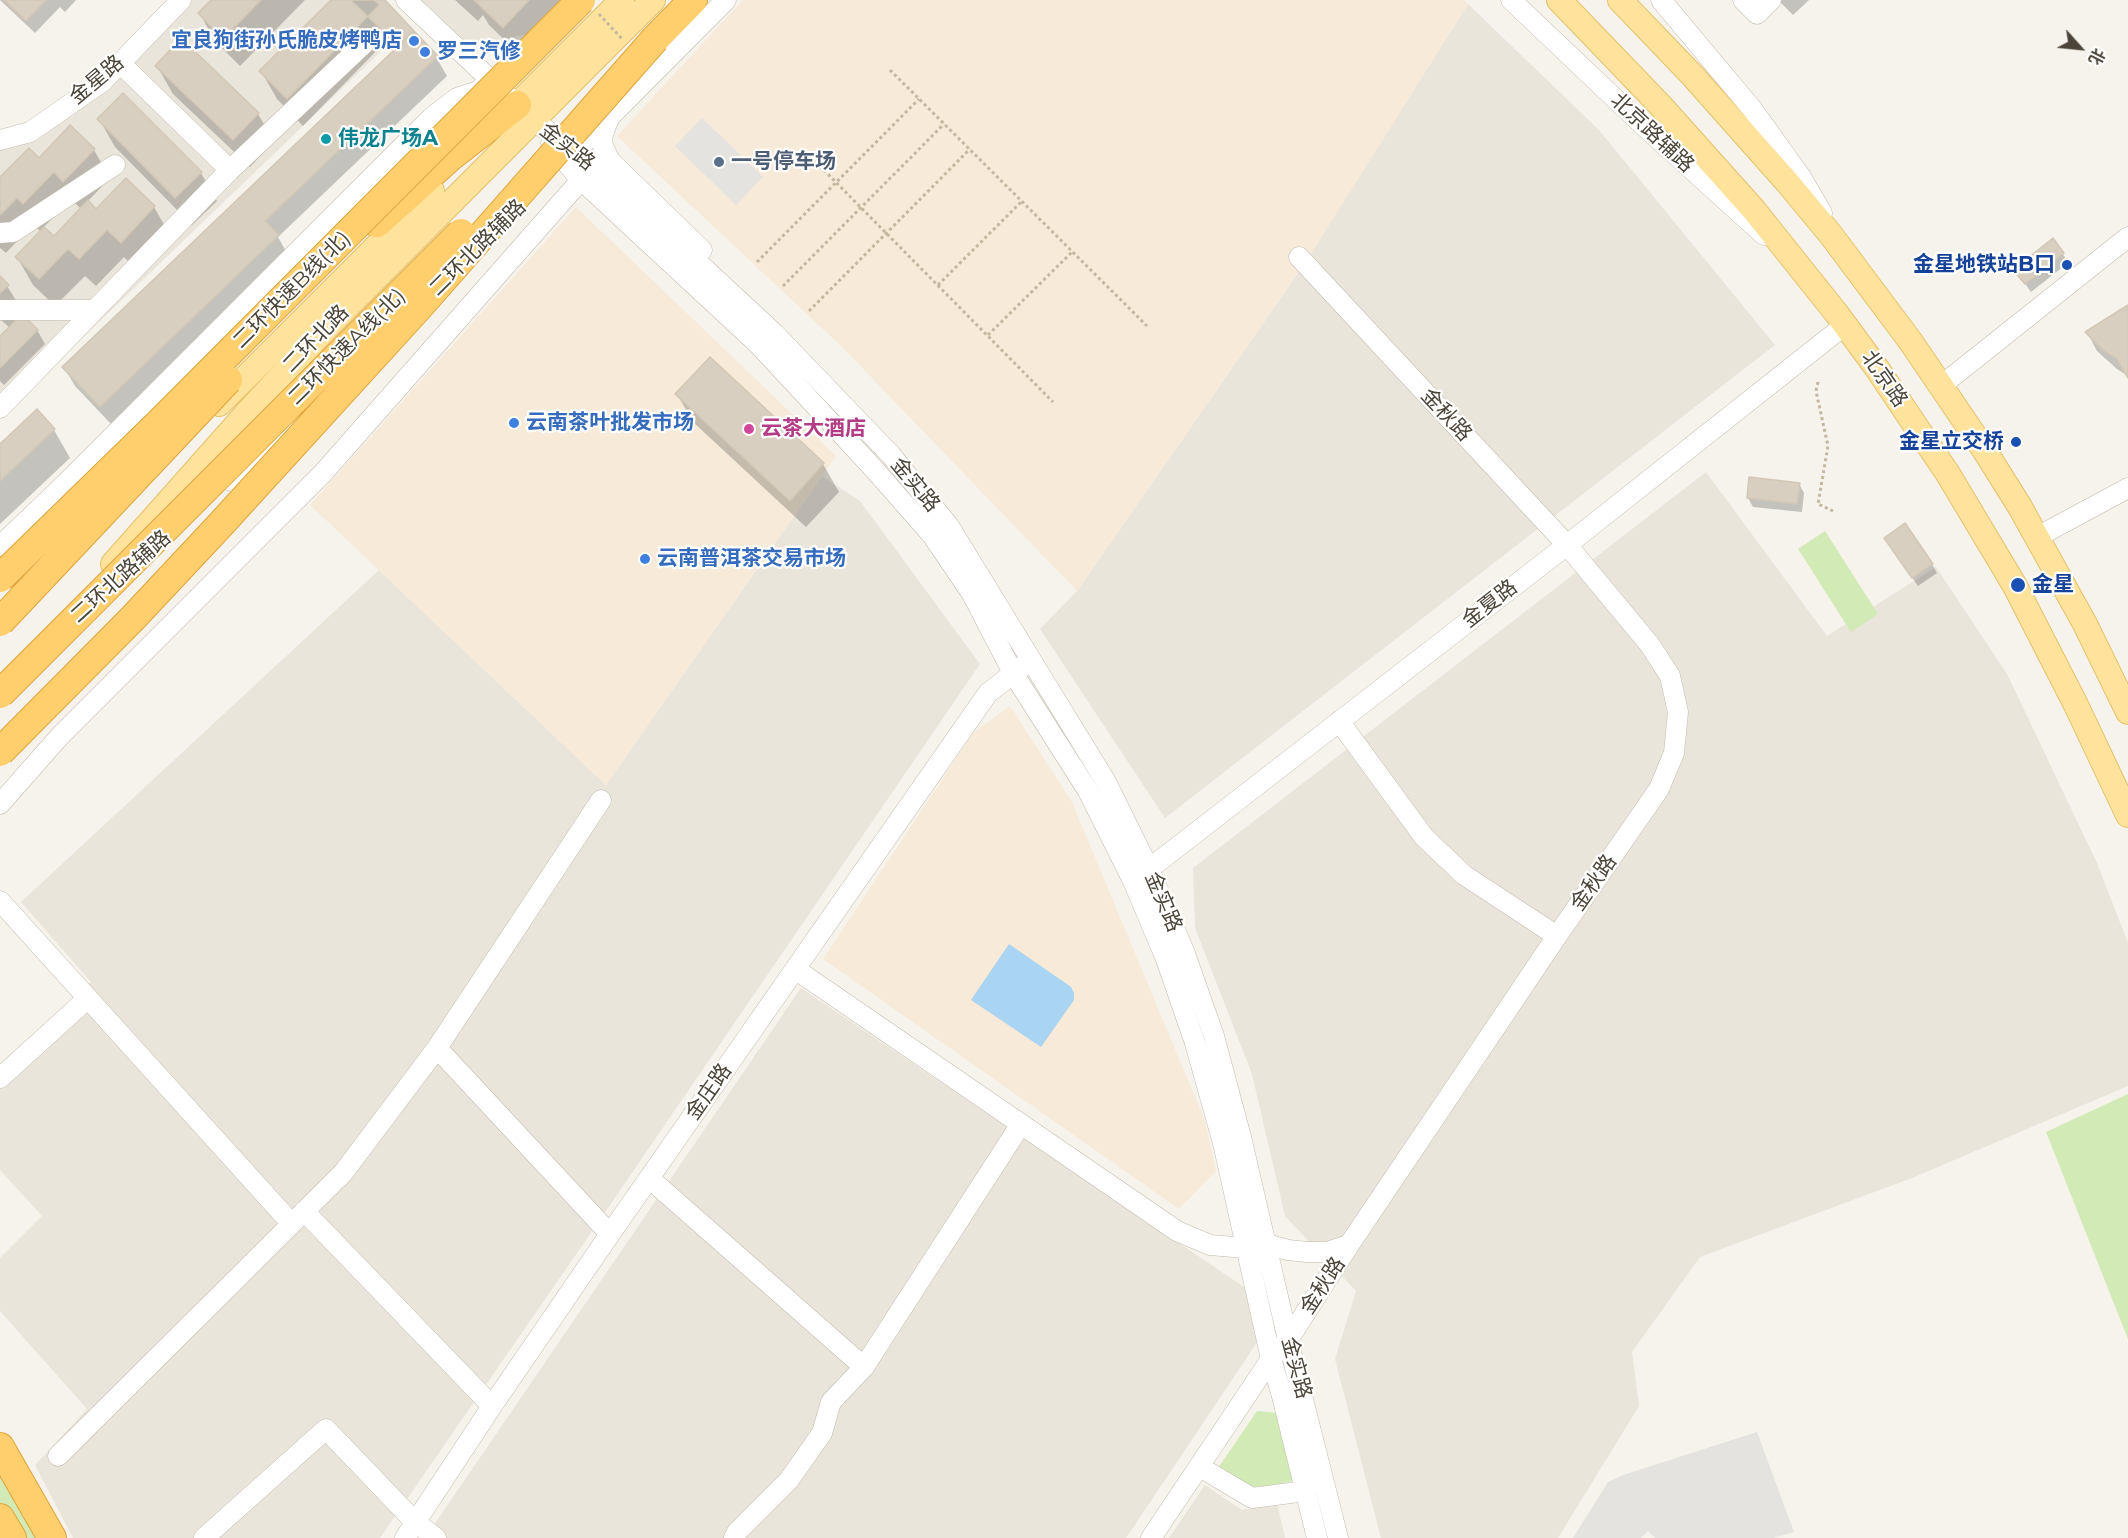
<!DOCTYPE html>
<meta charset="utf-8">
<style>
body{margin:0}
#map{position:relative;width:2128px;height:1538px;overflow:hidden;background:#f6f3ec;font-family:Montserrat,"Noto Sans SC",sans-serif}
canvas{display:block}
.north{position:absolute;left:2050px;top:18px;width:60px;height:60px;-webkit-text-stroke:4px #fff;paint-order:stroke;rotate:117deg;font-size:16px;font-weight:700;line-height:24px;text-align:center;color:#4b4439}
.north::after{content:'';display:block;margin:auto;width:21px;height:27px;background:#4b4439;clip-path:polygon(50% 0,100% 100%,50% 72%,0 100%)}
</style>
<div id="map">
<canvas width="2128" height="1538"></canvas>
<div class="north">北</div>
</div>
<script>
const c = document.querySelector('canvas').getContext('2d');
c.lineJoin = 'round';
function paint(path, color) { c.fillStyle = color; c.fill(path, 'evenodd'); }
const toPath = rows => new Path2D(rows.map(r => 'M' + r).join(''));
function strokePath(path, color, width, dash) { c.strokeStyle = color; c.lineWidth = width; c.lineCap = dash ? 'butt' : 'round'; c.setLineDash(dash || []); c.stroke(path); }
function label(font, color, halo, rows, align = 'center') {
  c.font = font + ' Montserrat,"Noto Sans SC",sans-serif'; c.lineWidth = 4.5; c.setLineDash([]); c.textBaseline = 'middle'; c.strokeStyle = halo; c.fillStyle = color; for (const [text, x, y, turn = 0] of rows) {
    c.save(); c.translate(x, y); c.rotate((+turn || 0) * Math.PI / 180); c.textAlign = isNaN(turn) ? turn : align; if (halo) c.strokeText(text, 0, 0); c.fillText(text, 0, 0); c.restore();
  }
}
const residential = toPath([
 [191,0,385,0,406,21,379,53,0,417,0,148,119,72],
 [406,0,564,0,529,34,455,48],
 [1468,4,1599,130,1775,345,1165,818,1040,629,1077,591,1296,276],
 [1706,472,1827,636,1936,567,2007,674,2097,863,2128,943,2128,1086,1912,1178,1700,1257,1632,1352,1639,1406,1558,1538,1381,1538,1335,1359,1356,1291,1285,1216,1252,1074,1195,928,1193,868],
 [822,476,860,501,980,664,595,1227,380,1538,73,1538,35,1465,87,1409,0,1311,0,1258,42,1216,0,1170,0,1067,91,982,21,902,379,570,606,785],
 [801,988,1247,1289,1258,1341,1126,1538,425,1538],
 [1205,1485,1242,1510,1277,1503,1285,1538,1169,1538]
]);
const commercial = toPath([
 [743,0,1464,0,1468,4,1311,254,1077,591,842,347,617,136],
 [576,207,836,456,606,785,310,505],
 [1010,706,1072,802,1205,1121,1216,1171,1179,1209,823,959,973,733]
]);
const green = toPath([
 [1825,531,1878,614,1851,632,1798,549],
 [2128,1094,2128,1339,2046,1132],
 [1257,1411,1279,1413,1293,1481,1251,1490,1218,1468],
 [0,1439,67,1538,0,1538]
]);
const parking = toPath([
 [702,118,763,177,736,205,675,146],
 [1757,1432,1794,1532,1773,1538,1655,1538,1648,1531,1641,1538,1573,1538,1608,1482,1623,1475]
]);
const water = toPath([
 [1009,944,1071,987,1074,993,1074,1000,1041,1047,971,1000]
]);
const shadow = toPath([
 [0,0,76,0,65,12,60,7,35,33],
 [213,0,305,0,240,66,216,42,200,14],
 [333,0,382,0,436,57,447,76,278,237,288,255,111,424,75,386,64,367,395,50,386,41,303,126,277,99,261,71],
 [455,0,573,0,519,54,489,25,483,15,478,21],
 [1778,0,1809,0,1793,15],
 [157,66,258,114,274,141,250,167,173,94],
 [99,119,201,173,217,201,192,225,115,147],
 [94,150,110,178,87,202,96,211,126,180,154,207,170,235,137,270,124,257,96,286,85,276,55,306,33,285,17,257,41,232,33,224,6,253,0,248,0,179,39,160],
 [71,199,81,209,54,238,43,228],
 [2063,254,2068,263,2031,292,2015,270],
 [0,278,7,286,24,313,22,315,37,330,45,344,4,385,0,381,0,338,10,328,0,319],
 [2128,307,2128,376,2117,369,2097,351,2087,332],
 [677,394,823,464,839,492,806,527,693,422],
 [37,412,54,430,70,458,0,524,0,446],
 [1799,484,1804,493,1802,512,1753,507,1748,498],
 [1891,547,1932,564,1937,573,1918,586]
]);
const building = toPath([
 [4,0,46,0,26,21,4,0],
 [211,0,261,0,223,39,198,13,211,0],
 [331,0,374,0,379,5,287,99,259,71,331,0],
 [351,0,385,0,414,31,398,46,351,0],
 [474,0,529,0,503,28,474,0],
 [414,31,438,56,265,221,279,235,100,407,62,367,414,31],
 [181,38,259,113,233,140,155,66,181,38],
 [123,93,202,172,175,198,97,119,123,93],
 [70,125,95,149,63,182,54,172,23,204,17,198,0,215,0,177,29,148,39,158,70,125],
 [126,178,155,206,121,243,107,230,79,259,68,249,39,279,15,257,44,227,54,236,88,200,96,209,126,178],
 [2053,238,2064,253,2025,284,2013,270,2053,238],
 [0,276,9,285,0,293,0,276],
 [2128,305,2128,378,2116,358,2104,351,2085,332,2128,305],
 [22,314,38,330,0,368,0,336,22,314],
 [710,357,824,463,790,501,675,394,710,357],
 [37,409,55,429,0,481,0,444,37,409],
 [1749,477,1800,483,1797,504,1747,498,1749,477],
 [1905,523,1933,564,1912,578,1884,538,1905,523]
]);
const path = toPath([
 [890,70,1147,326],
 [807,153,1053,402],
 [757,262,919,99],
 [938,285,1021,202],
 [783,286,944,124],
 [809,311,970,149],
 [988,335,1072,252],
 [1818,382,1816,391,1828,446,1818,504,1833,511]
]);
const minor = toPath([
 [406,0,533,120,591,163,775,334,891,455,949,526,1106,782,1149,869,1184,951,1214,1036,1241,1137,1288,1340,1338,1538],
 [1511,0,1647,129,1764,235],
 [1661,0,1753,110,1801,177,1822,213],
 [1743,0,1757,14,1771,0],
 [609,118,602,137,603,146,610,161,702,250],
 [0,140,30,132,102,82,181,0],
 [551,143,578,177,759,345,873,468,932,535,972,594,1013,673,1088,791,1133,881,1166,959,1195,1043,1223,1143,1271,1359,1282,1396,1317,1538],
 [565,162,726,0],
 [230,170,370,38],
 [0,233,13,232,115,165],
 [0,310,95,310],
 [1942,385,2128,237],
 [0,408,230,170,120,63],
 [231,481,301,419],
 [2037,537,2128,488],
 [0,546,65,484,432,117,457,98,478,91,487,83],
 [1339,721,1424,837,1464,875,1557,936],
 [0,804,60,736,323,473,581,180],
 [1140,876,1567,545,1845,325],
 [0,901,291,1223],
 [795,969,1177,1231,1210,1245,1246,1248],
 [437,1048,610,1234],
 [0,1078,88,998],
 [649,1178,864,1367],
 [304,1211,492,1406],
 [1266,1244,1288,1250,1307,1252,1327,1252,1349,1245],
 [58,1456,343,1173,437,1048,601,800],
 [1200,1467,1252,1498,1306,1491],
 [204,1538,326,1429,415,1522,436,1538],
 [405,1538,492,1406,610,1234,988,693,1023,666],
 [734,1538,737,1532,789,1480,822,1433,831,1402,864,1367,1021,1124],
 [1151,1538,1271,1359,1288,1340,1349,1245,1557,936,1659,789,1674,753,1678,712,1670,676,1650,645,1567,545,1299,257]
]);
const major = toPath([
 [1559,0,1660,105,1754,210,1837,314,1876,367,1948,474,2015,586,2076,705,2128,815],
 [1620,0,1692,75,1787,182,1831,235,1911,342,1985,451,2020,507,2085,624,2128,712],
 [505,117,622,0],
 [219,404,432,191],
 [113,564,247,413,325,329,653,0]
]);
const highway = toPath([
 [655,39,693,0],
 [377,223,449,158,517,105],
 [0,1447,52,1538],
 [0,1518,12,1538]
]);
const pathBridge = toPath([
 [599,14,623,40]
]);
const highwayBridge = toPath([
 [0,578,159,423,581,0],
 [0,622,228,380],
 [0,694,461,233],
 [0,752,133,618,222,523,419,307,655,39]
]);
const markers = [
 [414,41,6,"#3f7fe0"],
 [425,52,6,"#3f7fe0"],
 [326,139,6,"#0f9aa8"],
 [719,162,6,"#5c6f8a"],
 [2067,265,6,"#1a4fb4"],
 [514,423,6,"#3f7fe0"],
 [749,429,6,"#d1479c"],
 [2016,442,6,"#1a4fb4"],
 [645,559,6,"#3f7fe0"],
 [2018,585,8,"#1a4fb4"]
];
const shopNames = [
 ["宜良狗街孙氏脆皮烤鸭店",402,41,"right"],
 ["罗三汽修",437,52],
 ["云南茶叶批发市场",526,423],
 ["云南普洱茶交易市场",657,559]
];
const streetNames = [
 ["金星路",97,80,-40],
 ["北京路辅路",1652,133,43],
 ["金实路",567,147,38],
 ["二环北路辅路",478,248,-45],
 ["二环快速B线(北)",292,290,-45],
 ["二环北路",316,339,-46],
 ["二环快速A线(北)",347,347,-45],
 ["北京路",1884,379,55],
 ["金秋路",1446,415,47],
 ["金实路",915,485,50],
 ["二环北路辅路",121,577,-42],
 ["金夏路",1490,604,-38],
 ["金秋路",1594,883,-55],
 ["金实路",1163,902,67],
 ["金庄路",709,1092,-55],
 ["金秋路",1323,1286,-57],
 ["金实路",1296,1368,75]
];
const cultureNames = [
 ["伟龙广场A",338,139]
];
const serviceNames = [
 ["一号停车场",731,162]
];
const transitNames = [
 ["金星地铁站B口",2055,265],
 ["金星立交桥",2004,442],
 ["金星",2032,585,"left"]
];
const hotelNames = [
 ["云茶大酒店",761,429]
];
paint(residential, '#eae5da');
paint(commercial, '#f7ead8');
paint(green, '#d2eab5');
paint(parking, '#e5e3e0');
paint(water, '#a9d4f2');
paint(shadow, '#0003');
paint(building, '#d8cfc1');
strokePath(building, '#d3c7b4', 1.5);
strokePath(minor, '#c2bbae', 21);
strokePath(major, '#e6c16a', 26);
strokePath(highway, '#e0a43c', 30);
strokePath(path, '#c4b79f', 3, [3, 3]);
strokePath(minor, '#fff', 20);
strokePath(major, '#ffe39c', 24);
strokePath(highway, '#ffcf6e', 28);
strokePath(highwayBridge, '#e0a43c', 30, []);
strokePath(pathBridge, '#c4b79f', 3, [3, 3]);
strokePath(highwayBridge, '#ffcf6e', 28);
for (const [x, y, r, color] of markers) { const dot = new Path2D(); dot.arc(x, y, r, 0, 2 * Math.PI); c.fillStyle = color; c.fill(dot); strokePath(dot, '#fff', 2); }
label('bold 21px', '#366cbe', '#fff', shopNames, 'left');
label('21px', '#4b4439', '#fff', streetNames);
label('bold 21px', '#0d838f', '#fff', cultureNames, 'left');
label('bold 21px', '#4e5e75', '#fff', serviceNames, 'left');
label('bold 21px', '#164399', '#fff', transitNames, 'right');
label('bold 21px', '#b23c85', '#fff', hotelNames, 'left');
</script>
